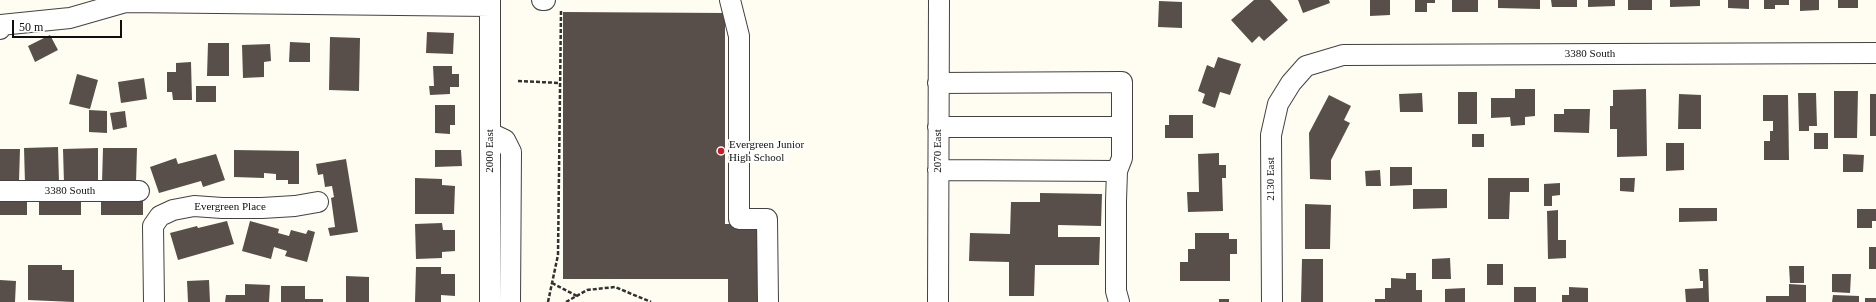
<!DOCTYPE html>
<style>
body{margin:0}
#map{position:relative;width:1876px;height:302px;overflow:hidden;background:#fffcf1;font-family:"Times New Roman",serif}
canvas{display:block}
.scale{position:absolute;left:12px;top:20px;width:110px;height:18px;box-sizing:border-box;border:2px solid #0f0f0f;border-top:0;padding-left:5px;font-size:12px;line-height:14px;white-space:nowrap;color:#0f0f0f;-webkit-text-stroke:3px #fff;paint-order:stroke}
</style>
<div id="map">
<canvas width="1876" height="302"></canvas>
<div class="scale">50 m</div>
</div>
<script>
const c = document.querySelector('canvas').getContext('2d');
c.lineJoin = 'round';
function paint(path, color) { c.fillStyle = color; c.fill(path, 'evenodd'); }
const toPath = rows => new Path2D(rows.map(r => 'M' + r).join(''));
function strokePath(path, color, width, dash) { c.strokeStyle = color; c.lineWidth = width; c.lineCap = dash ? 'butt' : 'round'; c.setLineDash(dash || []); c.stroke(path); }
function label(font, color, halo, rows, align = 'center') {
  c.font = font + ' "Times New Roman",serif'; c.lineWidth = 4; c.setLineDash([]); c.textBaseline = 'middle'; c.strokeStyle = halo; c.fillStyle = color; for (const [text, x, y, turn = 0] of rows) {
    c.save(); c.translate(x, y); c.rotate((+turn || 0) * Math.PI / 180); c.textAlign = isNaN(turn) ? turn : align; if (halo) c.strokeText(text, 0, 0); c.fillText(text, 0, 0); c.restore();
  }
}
const building = toPath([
 [1254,0,1270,0,1288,20,1264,41,1259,36,1252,43,1231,20],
 [1298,0,1329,0,1330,3,1303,13],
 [1370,0,1390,0,1390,15,1370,16],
 [1415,0,1435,0,1435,3,1427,3,1427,12,1415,12],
 [1452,0,1478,0,1478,12,1452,12],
 [1498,0,1540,0,1540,9,1498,8],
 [1551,0,1577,0,1577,7,1552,7],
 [1588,0,1615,0,1615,6,1588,7],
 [1628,0,1652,0,1652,10,1628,10],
 [1670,0,1700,0,1700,6,1670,7],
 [1728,0,1749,0,1749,9,1728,8],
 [1764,0,1789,0,1789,5,1775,5,1775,9,1764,9],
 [1800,0,1819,0,1819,10,1800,11],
 [1838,0,1858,0,1858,8,1838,8],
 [1159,1,1182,2,1182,28,1158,27],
 [563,12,725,13,725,224,761,224,761,302,728,302,728,279,563,279],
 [427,32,454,33,453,54,426,53],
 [50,35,58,50,35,62,28,46],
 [330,37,360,38,359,91,329,90],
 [290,42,310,43,310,62,289,62],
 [208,43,229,43,229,76,207,76],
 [270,44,271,61,264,62,264,77,243,78,242,45],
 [1218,57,1241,64,1230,95,1220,92,1215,108,1202,103,1205,94,1198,91,1207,65,1214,68],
 [191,62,192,100,173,100,172,92,167,92,167,72,176,72,176,63],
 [433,66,452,66,452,74,459,74,459,87,450,87,450,94,430,95,429,86,434,86],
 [77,74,98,80,90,109,69,104],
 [144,78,147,99,121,103,118,82],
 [196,86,216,86,216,102,196,102],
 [1515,89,1535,89,1535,116,1525,117,1525,125,1511,126,1510,117,1491,118,1491,98,1515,98],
 [1646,89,1647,156,1617,157,1617,129,1610,129,1610,106,1613,106,1613,90],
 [1834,91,1858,91,1857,138,1834,138],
 [1458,92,1477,92,1477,124,1458,124],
 [1422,93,1423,112,1400,112,1399,94],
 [1798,93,1816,93,1817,126,1809,126,1809,131,1799,131],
 [1679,94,1701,95,1701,129,1678,129],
 [1870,94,1876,94,1876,136,1870,136],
 [1329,95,1351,106,1344,120,1350,123,1331,160,1331,180,1310,179,1309,133],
 [1763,95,1788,95,1789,160,1764,160,1764,141,1770,141,1770,131,1773,131,1773,121,1763,121],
 [435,105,455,105,455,125,450,125,450,134,435,133],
 [1564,109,1590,109,1589,133,1554,132,1554,114,1564,114],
 [89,110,107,111,107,133,89,132],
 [125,111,127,127,113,130,110,113],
 [1169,115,1193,115,1193,138,1165,138,1165,125,1169,125],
 [1814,133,1828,133,1828,149,1814,149],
 [1472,134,1484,134,1484,147,1472,147],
 [1666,143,1684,143,1684,170,1666,171],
 [58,147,59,182,25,183,24,148],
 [98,148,98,182,64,183,63,149],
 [103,148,137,148,136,183,102,183],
 [0,149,20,149,19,181,4,180,4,184,0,184],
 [234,150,299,151,299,184,288,184,288,180,276,180,276,174,264,173,264,178,234,177],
 [435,150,461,150,462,166,435,167],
 [1219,153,1219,165,1226,165,1226,178,1222,178,1223,211,1188,212,1187,192,1199,192,1198,154],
 [216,154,225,180,203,187,201,181,159,193,150,167,176,158,178,164],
 [1843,154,1864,155,1863,172,1843,172],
 [346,159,358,232,330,236,328,228,335,227,331,198,334,197,332,186,325,187,323,174,318,175,316,164],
 [1390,167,1412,167,1412,185,1390,186],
 [1380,170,1381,186,1366,186,1365,171],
 [415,178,442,179,442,185,455,186,454,214,415,214],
 [1488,178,1529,178,1529,192,1510,192,1509,219,1488,219],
 [1620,178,1635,178,1634,192,1620,191],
 [1560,183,1560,195,1552,196,1552,206,1544,206,1544,184],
 [1413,189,1447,189,1447,208,1413,209],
 [1040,193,1102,194,1101,226,1058,225,1058,237,1100,237,1099,265,1035,265,1034,296,1009,296,1009,262,969,261,970,233,1010,234,1011,202,1040,202],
 [101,197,143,198,143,215,101,215],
 [0,198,27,198,27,215,0,215],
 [39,198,81,198,81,215,39,215],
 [1305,204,1331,205,1330,249,1305,249],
 [1679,208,1717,208,1717,221,1679,222],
 [1857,209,1876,209,1876,221,1872,221,1872,228,1857,228],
 [1558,210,1558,240,1566,240,1566,258,1548,259,1547,211],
 [227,221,234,244,178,260,170,233,197,226,198,228],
 [250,221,279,229,278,233,289,236,291,230,306,234,308,230,315,232,307,262,285,256,287,251,274,247,271,259,242,251],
 [442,223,443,230,455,230,455,251,442,252,442,258,416,259,415,224],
 [1195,233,1229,233,1229,239,1237,239,1237,254,1230,254,1230,281,1180,281,1180,262,1188,262,1188,249,1195,249],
 [1869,247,1876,247,1876,269,1869,269],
 [1450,258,1451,279,1432,279,1432,259],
 [1302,259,1323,259,1323,302,1301,302],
 [1487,264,1503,264,1503,285,1487,285],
 [28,265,62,265,62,270,74,270,74,302,28,300],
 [1789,266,1804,266,1804,283,1790,283],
 [416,267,441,267,441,274,455,274,455,296,441,295,441,302,415,302],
 [1699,269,1708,269,1709,302,1686,302,1685,289,1703,288,1703,281,1700,281],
 [1406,273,1416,273,1416,290,1422,290,1422,302,1375,302,1375,299,1385,299,1385,288,1391,288,1391,278,1406,279],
 [1832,274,1851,274,1850,293,1832,292],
 [346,276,369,277,369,302,346,302],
 [0,280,16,281,15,302,0,302],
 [209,280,210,302,188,302,187,281],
 [245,284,270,285,269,302,225,302,226,295,245,295],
 [1789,284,1806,285,1806,302,1766,302,1766,296,1789,296],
 [281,286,305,286,305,299,323,299,323,302,281,302],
 [1514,287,1536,287,1536,302,1514,302],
 [1569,287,1588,288,1588,302,1562,302,1562,295,1569,295],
 [1465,288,1465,302,1445,302,1445,289],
 [1833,295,1859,296,1859,302,1832,302],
 [1865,298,1876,298,1876,302,1865,302],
 [1219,299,1229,299,1229,302,1219,302]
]);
const path = toPath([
 [518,81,560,83],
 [552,283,577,296],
 [548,302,558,255,561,11],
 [566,302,587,290,615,287,651,302]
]);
const minor = toPath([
 [542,0,545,0],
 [730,0,739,36,739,219,767,219,768,302],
 [0,29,0,25,70,18,126,2,490,6],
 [938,127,1122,127],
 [490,133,505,140,511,152,510,302],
 [938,170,1117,171,1122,158,1122,82,938,83],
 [1117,171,1116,201,1116,291,1119,302],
 [0,191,139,191],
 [154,302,153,226,160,216,173,210,194,206,222,208,262,208,295,206,318,202],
 [490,302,490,0],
 [938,302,939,0],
 [1272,302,1271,135,1278,104,1291,83,1306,66,1343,55,1876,53]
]);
const markers = [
 [721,151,4,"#cc1a29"]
];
const streetNames = [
 ["3380 South",1590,54],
 ["2000 East",490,151,-90],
 ["2070 East",938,151,-90],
 ["2130 East",1271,179,-90],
 ["3380 South",70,191],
 ["Evergreen Place",230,207]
];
const poiNames = [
 ["Evergreen Junior",729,145],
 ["High School",729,158]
];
paint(building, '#594f4a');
strokePath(minor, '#424242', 22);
strokePath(path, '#313131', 2.5, [4, 2]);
strokePath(minor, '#fff', 20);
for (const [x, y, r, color] of markers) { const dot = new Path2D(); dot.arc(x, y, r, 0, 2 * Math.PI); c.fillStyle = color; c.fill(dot); strokePath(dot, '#fff', 1.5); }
label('11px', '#0f0f0f', '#fff', streetNames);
label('11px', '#0f0f0f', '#fff', poiNames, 'left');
</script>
